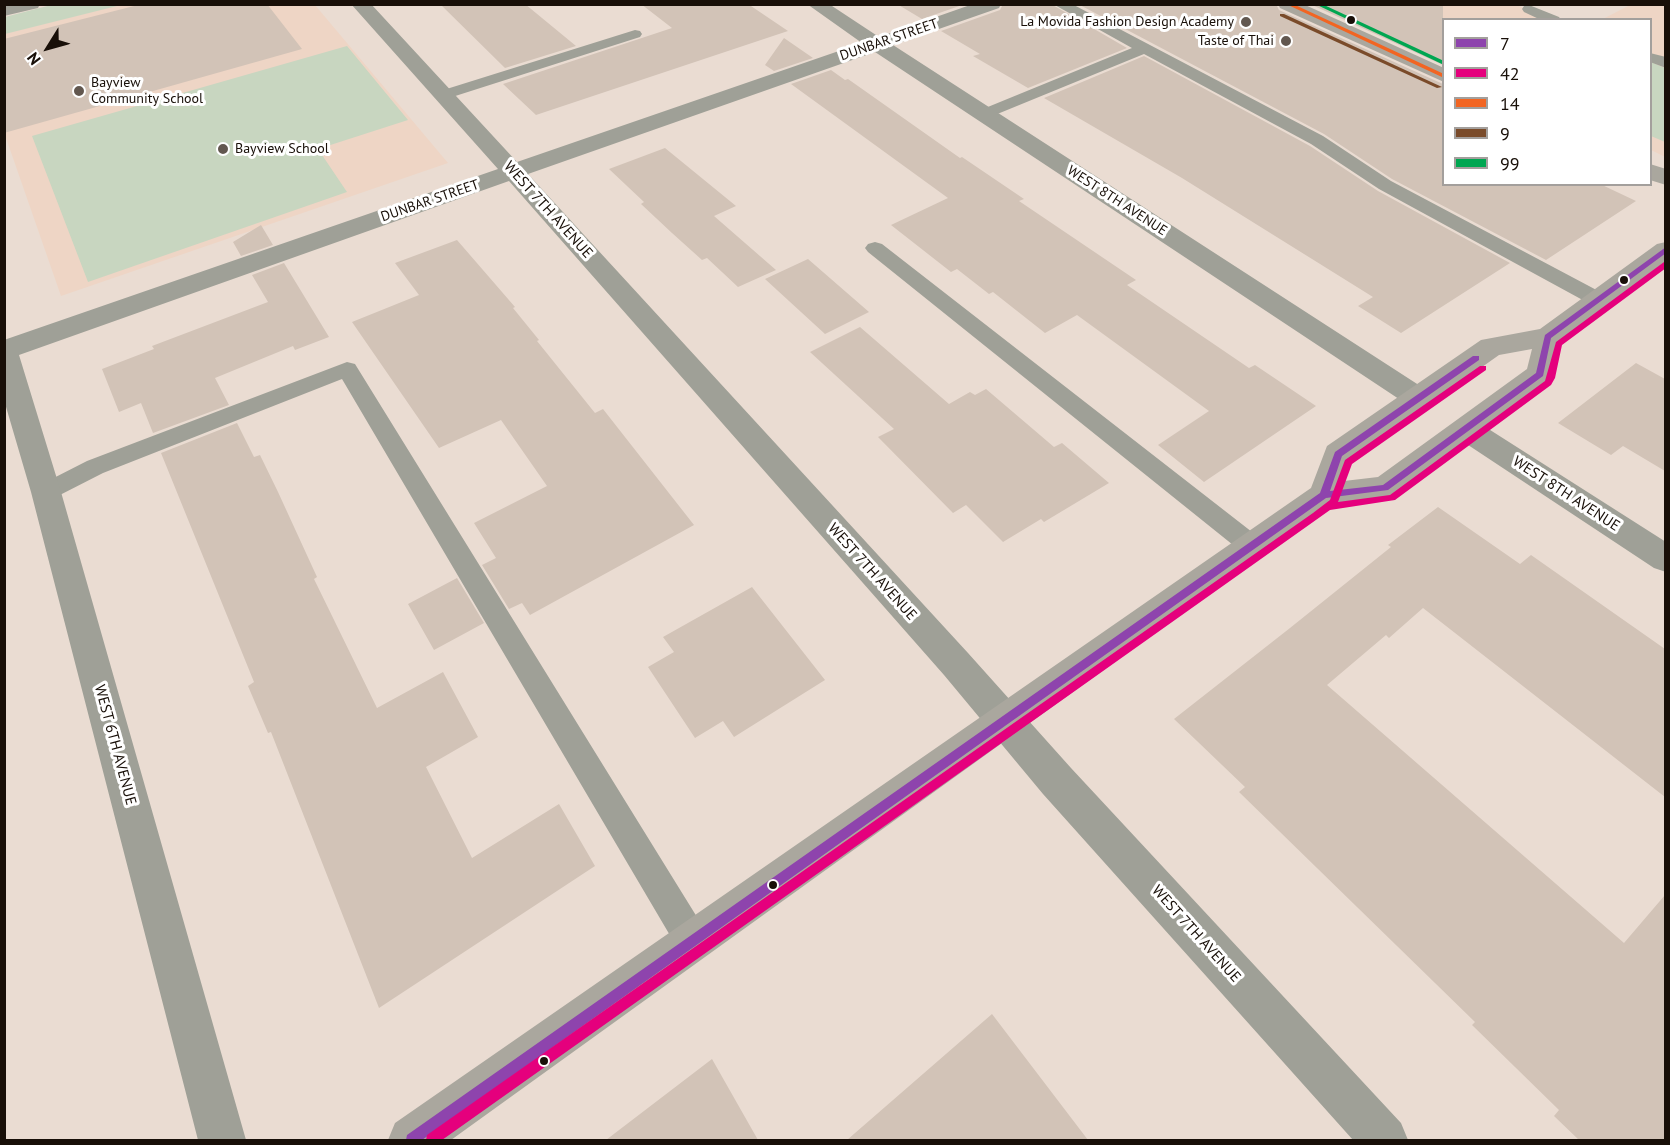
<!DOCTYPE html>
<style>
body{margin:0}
#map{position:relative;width:1670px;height:1145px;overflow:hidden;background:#eadcd2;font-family:"PT Sans",sans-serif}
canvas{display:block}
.frame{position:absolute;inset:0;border:6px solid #180f08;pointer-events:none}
.legend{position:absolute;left:1442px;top:18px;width:210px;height:168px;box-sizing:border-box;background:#fff;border:2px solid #a39f9c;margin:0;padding:8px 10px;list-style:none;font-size:18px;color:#180f08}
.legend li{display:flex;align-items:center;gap:12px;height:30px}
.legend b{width:30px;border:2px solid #a39f9c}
.north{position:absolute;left:18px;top:18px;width:60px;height:60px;-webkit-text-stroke:4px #fff;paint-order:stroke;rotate:233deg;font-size:16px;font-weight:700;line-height:24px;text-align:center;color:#180f08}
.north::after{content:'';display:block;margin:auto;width:21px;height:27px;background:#180f08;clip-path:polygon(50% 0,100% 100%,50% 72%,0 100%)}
</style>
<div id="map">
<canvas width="1670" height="1145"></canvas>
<div class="frame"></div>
<ul class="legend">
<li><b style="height:8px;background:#8e44ad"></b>7</li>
<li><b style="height:8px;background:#e5007d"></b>42</li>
<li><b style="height:8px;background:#f26522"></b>14</li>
<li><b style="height:8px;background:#7a4b2a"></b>9</li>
<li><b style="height:8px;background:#00a651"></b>99</li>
</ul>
<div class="north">N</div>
</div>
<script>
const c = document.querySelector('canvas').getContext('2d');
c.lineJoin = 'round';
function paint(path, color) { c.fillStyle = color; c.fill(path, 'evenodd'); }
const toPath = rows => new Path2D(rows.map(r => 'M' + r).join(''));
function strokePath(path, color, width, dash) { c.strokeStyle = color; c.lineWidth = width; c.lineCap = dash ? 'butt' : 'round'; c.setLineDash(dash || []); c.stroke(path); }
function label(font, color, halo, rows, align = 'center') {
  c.font = font + ' "PT Sans",sans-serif'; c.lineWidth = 6; c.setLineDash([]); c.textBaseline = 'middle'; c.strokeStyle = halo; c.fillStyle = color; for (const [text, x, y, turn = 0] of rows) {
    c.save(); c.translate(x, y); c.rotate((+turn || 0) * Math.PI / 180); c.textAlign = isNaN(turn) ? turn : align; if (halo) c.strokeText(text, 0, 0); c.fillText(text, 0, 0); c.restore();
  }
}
const built = toPath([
 [93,5,315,5,448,163,61,296,5,135,4,26],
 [1325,5,1516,5,1554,19,1444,20,1443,57],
 [1630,5,1665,5,1665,157,1651,150,1650,20,1601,20]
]);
const green = toPath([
 [55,4,121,4,121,5,5,34,5,17],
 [347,46,408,120,318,149,347,192,88,282,32,136],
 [1651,62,1665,68,1665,142,1651,136]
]);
const building = toPath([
 [142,4,267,4,302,49,4,133,4,39],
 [440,4,525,4,576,46,505,68],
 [641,4,748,4,788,31,536,115,503,84,672,28],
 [897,4,965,4,922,19],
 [1003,4,1051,4,1127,48,1028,88,973,56,980,54,941,31,1000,10],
 [1078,4,1276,4,1279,10,1443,84,1443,184,1600,184,1636,201,1546,260,1392,179,1324,134],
 [1310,4,1443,4,1443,65],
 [784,38,813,58,774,71,765,65],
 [1144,56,1310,146,1378,191,1510,263,1401,333,1358,306,1373,297,1182,178,1044,98],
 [831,70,845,80,848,79,960,158,962,157,1024,199,1019,201,1136,280,1127,285,1249,368,1255,365,1316,406,1204,482,1158,445,1209,411,1077,315,1045,333,993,292,989,294,957,269,951,272,891,225,948,198,791,84],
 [665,148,736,206,714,216,776,270,738,287,707,258,702,260,672,233,641,204,644,202,609,169],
 [261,225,273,245,241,256,233,242],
 [457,240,515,307,513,308,539,340,537,341,595,413,603,409,694,525,530,615,522,603,509,609,482,565,496,558,474,523,547,486,501,420,439,448,352,322,419,295,395,263],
 [808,259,869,312,825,334,765,279],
 [284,263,329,337,295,350,293,346,215,378,229,405,153,433,141,403,119,412,102,369,154,349,152,346,268,302,252,275],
 [860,327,949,404,970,392,975,395,986,389,1054,447,1062,443,1109,483,1044,522,1041,519,1003,542,966,505,953,513,878,437,894,429,810,352],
 [1636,363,1665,379,1665,471,1623,446,1611,455,1558,423],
 [237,423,254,457,260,455,278,492,317,577,314,579,377,708,443,672,478,737,426,767,472,858,559,804,595,866,379,1008,271,732,268,733,248,686,254,682,161,453],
 [1438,507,1520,564,1531,555,1665,649,1665,797,1423,608,1389,638,1386,635,1327,685,1624,943,1665,895,1665,1140,1579,1140,1554,1116,1559,1110,1472,1025,1475,1022,1239,792,1245,787,1174,719,1290,628,1391,547,1388,545],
 [457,578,484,623,434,650,408,604],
 [752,587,825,680,734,737,723,721,695,738,648,667,674,652,663,637],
 [992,1014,1088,1140,847,1140],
 [712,1059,758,1140,606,1140]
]);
const lane = toPath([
 [1053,4,1072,4,1323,136,1391,181,1604,294,1607,299,1604,304,1597,305,1590,304,1379,189,1311,144,1144,54,990,117,978,117,976,114,978,111,1132,48,1053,4],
 [1529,5,1559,17,1561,20,1541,20,1524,12,1522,9,1524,6,1529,5],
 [635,30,640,31,642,34,640,37,449,98,437,98,435,95,437,92,635,30],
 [1650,53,1666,57,1666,68,1650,62,1650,53],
 [875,242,882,244,1261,539,1264,546,1261,553,1252,556,1243,553,868,252,865,248,868,244,875,242],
 [347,362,355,364,705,930,709,942,705,954,693,958,681,954,342,379,103,473,54,498,46,501,38,498,34,492,38,486,87,461,347,362]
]);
const street = toPath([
 [40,4,38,8,4,16,4,5,40,4],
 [351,4,371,4,517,162,862,43,807,4,829,4,879,37,973,4,1001,4,999,8,893,45,1428,391,1432,398,1428,405,1418,408,1408,405,875,52,528,174,968,653,1071,768,1401,1123,1408,1140,1353,1140,1043,794,944,675,509,181,19,355,61,492,246,1140,198,1140,31,492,4,400,4,340,498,169,351,4],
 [1466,418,1476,421,1666,542,1666,572,1654,568,1456,437,1451,429,1456,421,1466,418]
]);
const secondary = toPath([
 [1278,4,1303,4,1444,68,1444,82,1280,8,1278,4],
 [1650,164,1666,169,1666,185,1650,180,1650,164],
 [1666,242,1666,261,1561,341,1554,374,1550,381,1396,496,1331,506,451,1140,388,1140,395,1123,1311,488,1327,446,1481,340,1540,329,1657,244,1666,242],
 [1532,349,1527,369,1378,477,1344,481,1351,460,1499,355,1532,349]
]);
const bus1 = toPath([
 [1666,247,1666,253,1551,338,1543,376,1388,490,1326,498,422,1140,406,1140,407,1135,1320,493,1335,452,1473,356,1479,356,1479,360,1342,456,1330,491,1383,485,1536,373,1545,335,1666,247]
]);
const bus2 = toPath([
 [1664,262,1666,262,1666,268,1562,345,1555,378,1551,385,1395,500,1330,510,442,1140,426,1140,427,1135,1313,513,1330,500,1345,460,1480,366,1486,366,1486,370,1352,464,1338,502,1390,495,1545,381,1556,342,1664,262]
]);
const bus3 = toPath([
 [1286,4,1293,4,1444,74,1444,78,1286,4]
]);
const bus4 = toPath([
 [1280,14,1284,14,1442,87,1437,88,1280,16,1280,14]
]);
const bus5 = toPath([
 [1315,4,1322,4,1444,61,1444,65,1315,4]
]);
const markers = [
 [1351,20,5,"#180f08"],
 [1246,22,6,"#62574f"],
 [1286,41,6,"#62574f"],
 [79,91,6,"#62574f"],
 [223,149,6,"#62574f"],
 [1624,280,5,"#180f08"],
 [773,885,5,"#180f08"],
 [544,1061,5,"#180f08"]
];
const farPoinames = [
 ["La Movida Fashion Design Academy",1234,22],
 ["Taste of Thai",1274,41],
 ["Bayview",91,83,"left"],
 ["Community School",91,99,"left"],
 ["Bayview School",235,149,"left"]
];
const farStreetnames = [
 ["DUNBAR STREET",889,40,-19],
 ["DUNBAR STREET",430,201,-19],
 ["WEST 8TH AVENUE",1117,201,33]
];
const streetNames = [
 ["WEST 7TH AVENUE",548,210,48],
 ["WEST 8TH AVENUE",1566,494,33],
 ["WEST 7TH AVENUE",872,572,48],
 ["WEST 6TH AVENUE",115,745,75],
 ["WEST 7TH AVENUE",1196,934,48]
];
paint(built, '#eed5c5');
paint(green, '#c8d6c0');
paint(building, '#d2c3b7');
paint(lane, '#9fa097');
paint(street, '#9fa097');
paint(secondary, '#aaa79e');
paint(bus1, '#8e44ad');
paint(bus2, '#e5007d');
paint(bus3, '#f26522');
paint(bus4, '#7a4b2a');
paint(bus5, '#00a651');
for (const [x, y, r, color] of markers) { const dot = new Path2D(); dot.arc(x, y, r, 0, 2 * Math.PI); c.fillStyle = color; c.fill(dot); strokePath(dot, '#fff', 2); }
label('14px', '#180f08', '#fff', farPoinames, 'right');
label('14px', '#180f08', '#fff', farStreetnames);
label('15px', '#180f08', '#fff', streetNames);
</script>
